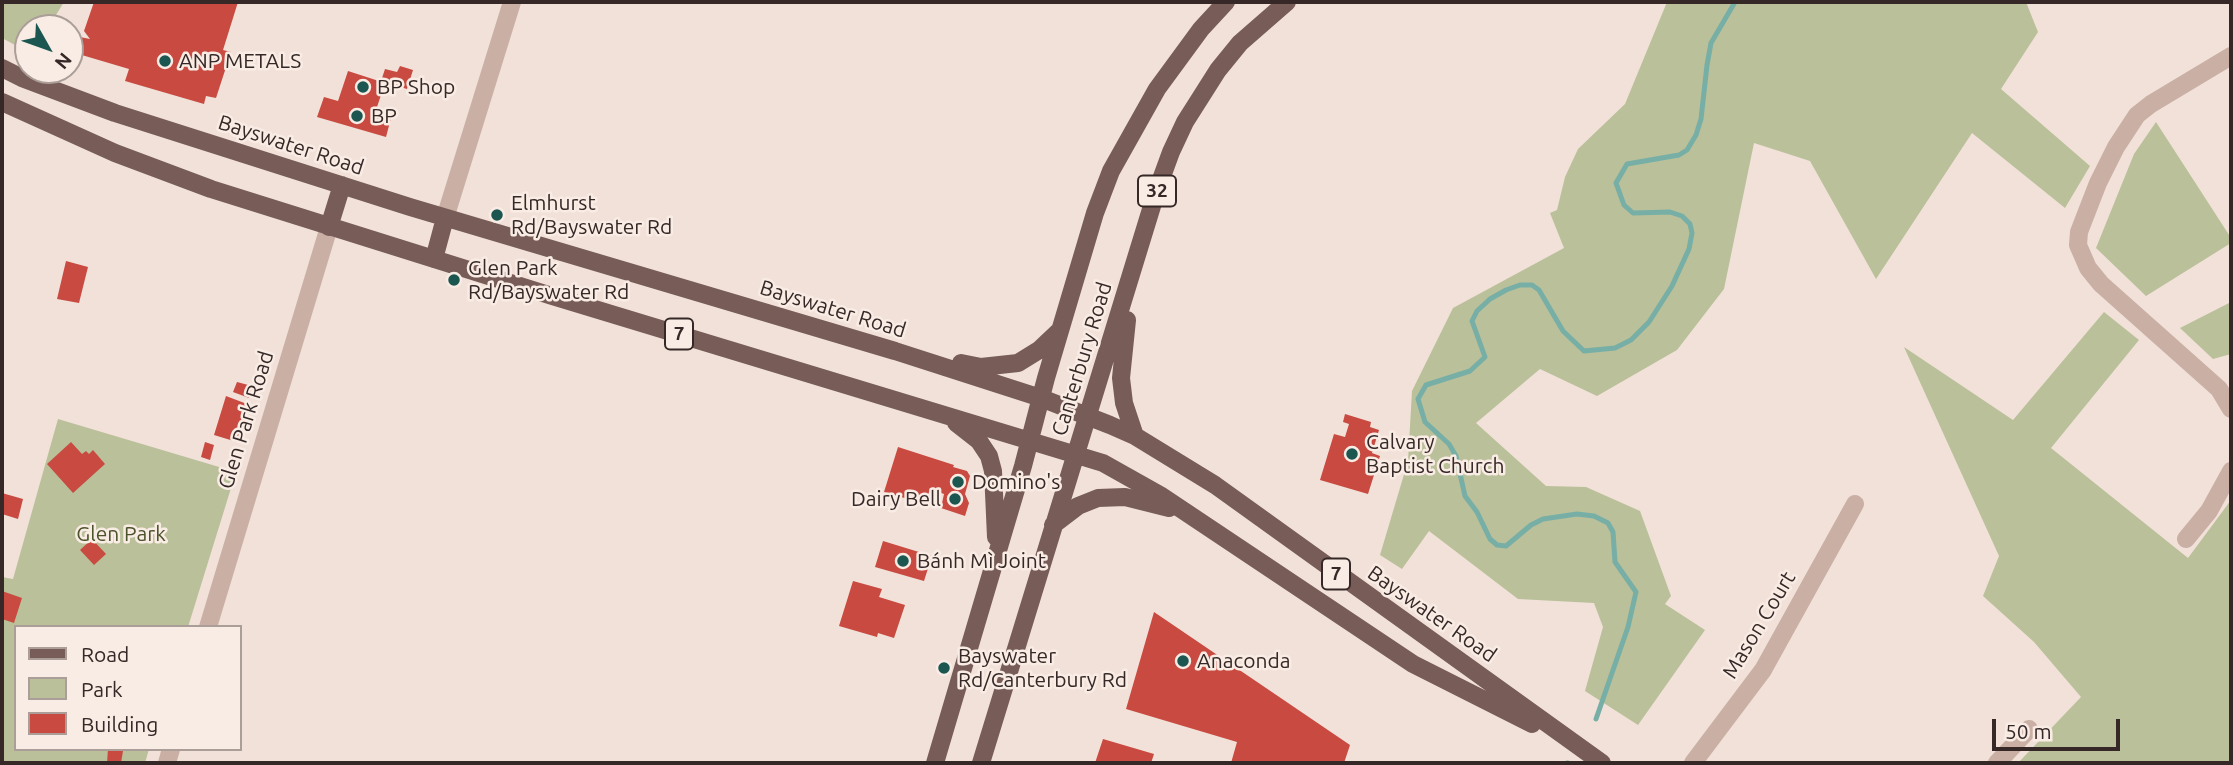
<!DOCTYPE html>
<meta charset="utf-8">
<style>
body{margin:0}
#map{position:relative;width:2233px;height:765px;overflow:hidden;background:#f1e1d9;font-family:Ubuntu,sans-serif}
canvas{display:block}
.frame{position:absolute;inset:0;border:4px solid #352826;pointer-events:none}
.legend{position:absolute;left:14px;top:625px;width:228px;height:126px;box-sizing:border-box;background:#f9ece5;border:2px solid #ab9e99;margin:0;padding:9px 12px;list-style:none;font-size:21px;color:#352826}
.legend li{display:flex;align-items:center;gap:14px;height:35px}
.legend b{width:35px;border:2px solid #ab9e99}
.north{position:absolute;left:14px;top:14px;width:70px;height:70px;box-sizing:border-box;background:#f9ece5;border:2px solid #ab9e99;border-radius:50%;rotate:130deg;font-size:19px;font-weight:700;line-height:28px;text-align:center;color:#352826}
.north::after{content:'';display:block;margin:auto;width:24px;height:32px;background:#1b5750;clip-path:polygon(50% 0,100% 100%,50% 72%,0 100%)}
.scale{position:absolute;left:1992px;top:719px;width:128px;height:32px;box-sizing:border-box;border:4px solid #352826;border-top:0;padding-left:9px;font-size:21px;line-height:24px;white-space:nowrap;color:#352826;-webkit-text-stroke:5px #f9ece5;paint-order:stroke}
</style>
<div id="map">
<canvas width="2233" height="765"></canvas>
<div class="frame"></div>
<ul class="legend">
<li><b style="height:9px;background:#775c57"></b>Road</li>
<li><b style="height:19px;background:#bac099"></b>Park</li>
<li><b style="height:19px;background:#c84a40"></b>Building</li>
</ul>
<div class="north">N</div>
<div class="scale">50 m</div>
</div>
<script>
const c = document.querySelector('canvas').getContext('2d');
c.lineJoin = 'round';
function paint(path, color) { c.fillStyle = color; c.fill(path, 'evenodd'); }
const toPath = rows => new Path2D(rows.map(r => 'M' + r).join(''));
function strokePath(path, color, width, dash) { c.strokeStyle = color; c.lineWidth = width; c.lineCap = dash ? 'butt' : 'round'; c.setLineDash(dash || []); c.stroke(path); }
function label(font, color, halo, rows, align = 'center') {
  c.font = font + ' Ubuntu,sans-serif'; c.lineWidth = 5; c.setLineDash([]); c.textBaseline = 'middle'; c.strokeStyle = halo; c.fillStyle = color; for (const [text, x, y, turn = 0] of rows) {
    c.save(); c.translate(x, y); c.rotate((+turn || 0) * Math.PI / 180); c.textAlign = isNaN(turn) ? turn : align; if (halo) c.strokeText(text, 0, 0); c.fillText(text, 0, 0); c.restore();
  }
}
const green = toPath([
 [2,2,64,2,48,28,28,28,28,52,2,38],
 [1667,2,2026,2,2038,32,2001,89,2090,166,2065,208,1972,133,1876,279,1810,161,1754,143,1724,289,1677,350,1597,396,1540,369,1476,423,1546,486,1586,487,1640,511,1671,596,1665,604,1705,630,1638,725,1585,691,1603,627,1594,603,1518,599,1429,531,1402,569,1380,555,1408,461,1412,391,1453,308,1564,248,1550,213,1557,210,1565,177,1578,149,1625,104],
 [2156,122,2231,238,2231,243,2146,296,2096,248,2134,154],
 [2231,302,2231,354,2213,359,2180,328],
 [2104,312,2139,340,2051,448,2188,558,2231,500,2231,763,2018,763,2081,697,2034,642,1983,596,1999,556,1904,347,2013,420],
 [58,419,236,472,188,627,16,627,16,749,149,749,145,763,2,763,2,577,13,579]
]);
const stream = toPath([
 [1596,719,1628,627,1636,592,1615,562,1613,532,1608,523,1594,516,1577,514,1543,519,1531,525,1506,546,1497,545,1490,539,1477,512,1465,496,1456,456,1449,444,1425,422,1418,399,1426,385,1470,371,1485,357,1472,321,1477,311,1490,299,1506,290,1520,285,1532,285,1539,290,1563,331,1584,351,1615,348,1631,340,1649,322,1672,286,1689,249,1692,233,1690,224,1682,216,1670,212,1633,213,1624,205,1616,183,1627,164,1679,155,1687,150,1696,135,1701,119,1707,65,1711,43,1735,2],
 [1567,763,1568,763]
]);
const building = toPath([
 [94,2,134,2,142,4,142,2,238,2,223,50,231,52,216,98,206,96,204,104,125,81,129,69,75,53,80,37,90,39,84,31],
 [400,66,413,70,407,89,381,81,385,69,397,72],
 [348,71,385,83,375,113,391,118,386,137,317,117,324,97,338,101],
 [66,261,88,267,79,303,57,299],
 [237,382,252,386,249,398,233,392],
 [226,396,247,404,237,442,214,435],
 [1345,414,1371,422,1370,427,1379,430,1372,453,1380,456,1368,494,1320,480,1334,434,1345,437,1349,424,1343,422],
 [71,442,82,454,86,451,89,454,93,450,105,464,73,493,47,464],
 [205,442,214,445,210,460,201,457],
 [898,447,954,465,953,467,967,471,970,476,965,494,969,503,965,516,941,508,944,494,930,489,925,504,884,492],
 [2,493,23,499,18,519,2,514],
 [92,539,106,554,94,565,80,550],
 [883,541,932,556,924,581,875,567],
 [853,581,882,589,879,597,905,605,894,638,878,633,877,637,839,626],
 [2,591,22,598,14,623,2,619],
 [1154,612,1350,745,1344,763,1231,763,1237,742,1126,709],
 [1103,739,1154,754,1151,763,1095,763],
 [108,749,123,751,121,763,107,763]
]);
const minor = toPath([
 [2231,56,2151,104,2137,115,2116,147,2098,183,2079,232,2078,245,2088,268,2101,284,2219,389,2231,409],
 [445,218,512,2],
 [2186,539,2209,511,2231,471],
 [208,627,329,227],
 [167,763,171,749],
 [1693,763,1763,670,1855,504],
 [1997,763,2029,729]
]);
const major = toPath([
 [2,68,22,78,115,113,410,207,895,351,1041,398,1110,425,1135,436,1215,485,1602,763],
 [2,102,115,153,211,189,552,296,1103,463,1160,495,1413,664,1532,724],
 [329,227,342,185],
 [434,259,445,218],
 [1127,320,1121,378,1124,403,1135,436],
 [961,363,981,367,1018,363,1039,350,1058,332],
 [956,423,979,441,989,456,993,471,996,537],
 [1053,525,1078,506,1098,498,1125,497,1169,508],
 [935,763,1023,466,1046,378,1095,213,1111,171,1157,89,1201,29,1226,2],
 [981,763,1156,193,1171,152,1185,122,1218,70,1240,43,1287,2]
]);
const markers = [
 [165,61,7,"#1b5750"],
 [363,87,7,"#1b5750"],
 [357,116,7,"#1b5750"],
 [497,215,7,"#1b5750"],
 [454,280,7,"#1b5750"],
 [1352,454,7,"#1b5750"],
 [958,482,7,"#1b5750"],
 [955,499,7,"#1b5750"],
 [903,561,7,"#1b5750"],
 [1183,661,7,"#1b5750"],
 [944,668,7,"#1b5750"]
];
const shields = [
 [1157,191,38],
 [679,334,28],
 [1336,574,28]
];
const shieldNames = [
 ["32",1157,191],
 ["7",679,334],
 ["7",1336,574]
];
const poiNames = [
 ["ANP METALS",179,61],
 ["BP Shop",377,87],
 ["BP",371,116],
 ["Elmhurst",511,203],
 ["Rd/Bayswater Rd",511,227],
 ["Glen Park",468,268],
 ["Rd/Bayswater Rd",468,292],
 ["Calvary",1366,442],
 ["Baptist Church",1366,466],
 ["Domino's",972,482],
 ["Dairy Bell",941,499,"right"],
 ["Bánh Mì Joint",917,561],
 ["Bayswater",958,656],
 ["Rd/Canterbury Rd",958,680],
 ["Anaconda",1197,661]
];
const streetNames = [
 ["Bayswater Road",291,145,18],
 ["Bayswater Road",833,309,17],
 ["Canterbury Road",1082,359,-73],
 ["Glen Park Road",246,420,-73],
 ["Bayswater Road",1432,614,35],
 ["Mason Court",1759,625,-59]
];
const parkNames = [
 ["Glen Park",121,534]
];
paint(green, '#bac099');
strokePath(stream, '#77afa7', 5);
paint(building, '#c84a40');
strokePath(minor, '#caafa5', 18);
strokePath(major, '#775c57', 18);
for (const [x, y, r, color] of markers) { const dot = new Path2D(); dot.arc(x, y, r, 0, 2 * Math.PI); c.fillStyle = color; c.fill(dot); strokePath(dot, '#f9ece5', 2.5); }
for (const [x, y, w] of shields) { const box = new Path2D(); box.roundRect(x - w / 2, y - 15.5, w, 31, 5); c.fillStyle = '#f9ece5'; c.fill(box); strokePath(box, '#352826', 2); }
label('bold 19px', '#352826', null, shieldNames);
label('21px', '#352826', '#f9ece5', poiNames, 'left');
label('21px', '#352826', '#f9ece5', streetNames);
label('21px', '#4b532a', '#f9ece5', parkNames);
</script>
